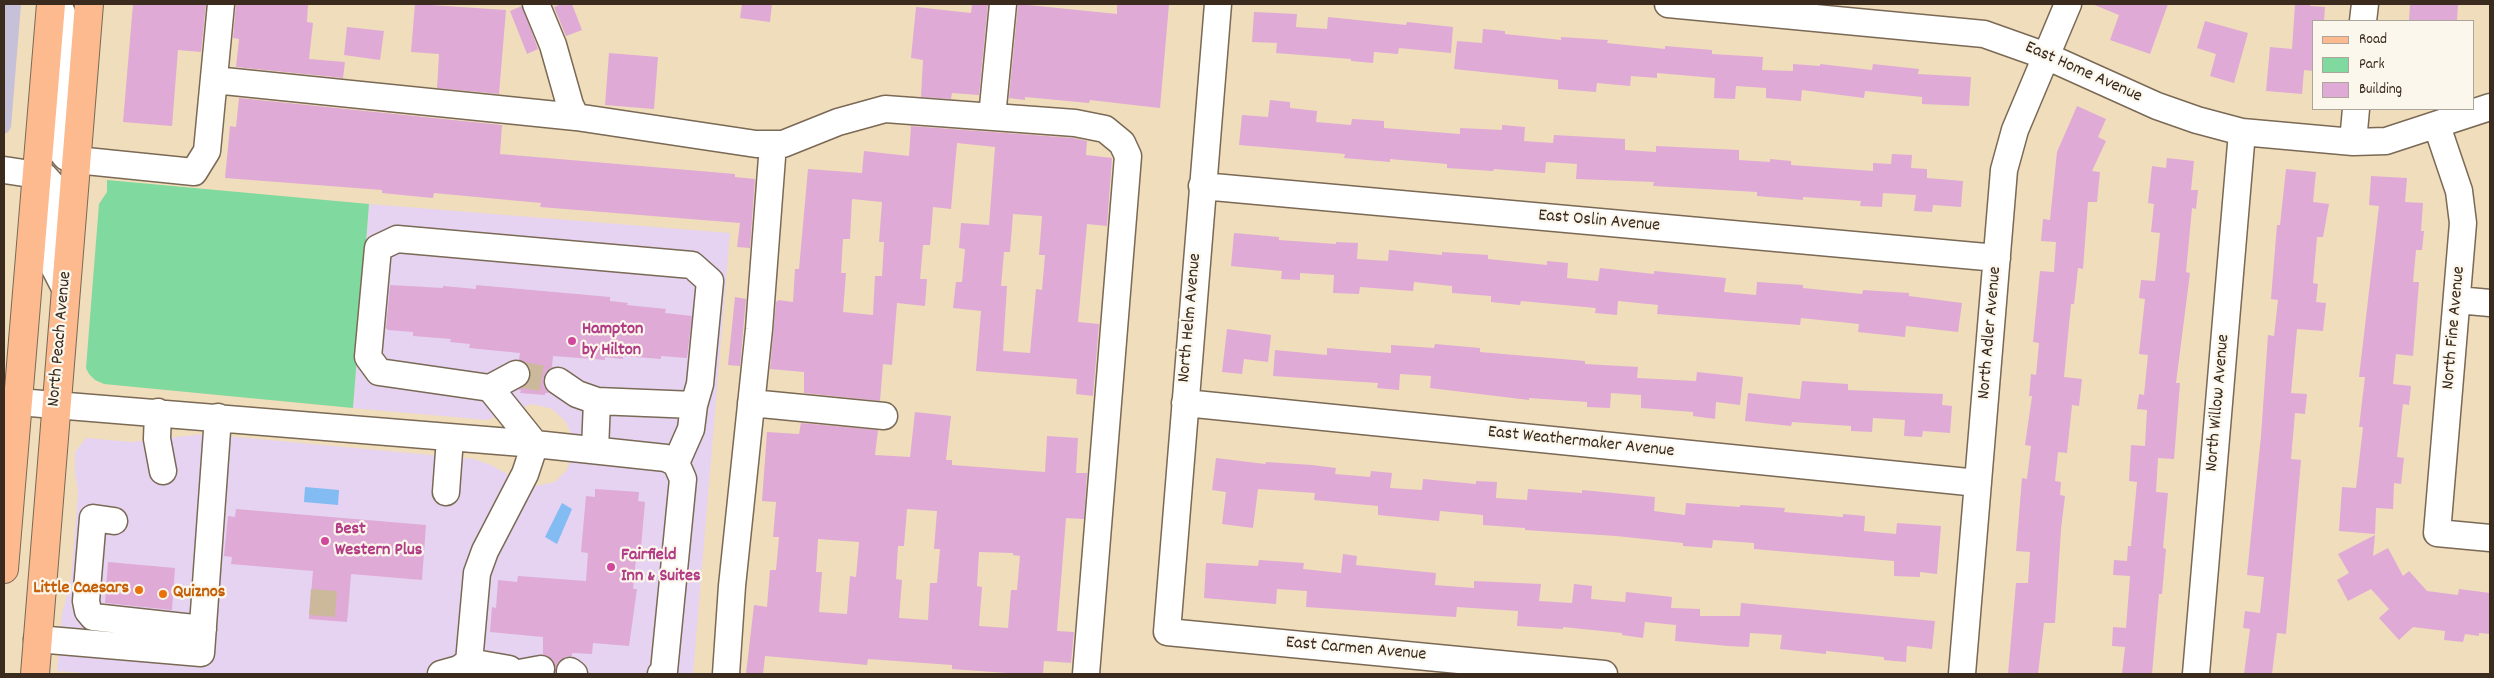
<!DOCTYPE html>
<style>
body{margin:0}
#map{position:relative;width:2494px;height:678px;overflow:hidden;background:#f0ddbc;font-family:Dekko,sans-serif}
canvas{display:block}
.frame{position:absolute;inset:0;border:5px solid #3b2a1e;pointer-events:none}
.legend{position:absolute;left:2312px;top:20px;width:162px;height:90px;box-sizing:border-box;background:#fbf7ec;border:1px solid #aea59a;margin:0;padding:6px 9px;list-style:none;font-size:15px;color:#3b2a1e}
.legend li{display:flex;align-items:center;gap:10px;height:25px}
.legend b{width:25px;border:1px solid #aea59a}
</style>
<div id="map">
<canvas width="2494" height="678"></canvas>
<div class="frame"></div>
<ul class="legend">
<li><b style="height:6px;background:#fcba8e"></b>Road</li>
<li><b style="height:14px;background:#80d99e"></b>Park</li>
<li><b style="height:14px;background:#dfaad6"></b>Building</li>
</ul>
</div>
<script>
const c = document.querySelector('canvas').getContext('2d');
c.lineJoin = 'round';
function paint(path, color) { c.fillStyle = color; c.fill(path, 'evenodd'); }
const toPath = rows => new Path2D(rows.map(r => 'M' + r).join(''));
function strokePath(path, color, width, dash) { c.strokeStyle = color; c.lineWidth = width; c.lineCap = dash ? 'butt' : 'round'; c.setLineDash(dash || []); c.stroke(path); }
function label(font, color, halo, rows, align = 'center') {
  c.font = font + ' Dekko,sans-serif'; c.lineWidth = 4.5; c.setLineDash([]); c.textBaseline = 'middle'; c.strokeStyle = halo; c.fillStyle = color; for (const [text, x, y, turn = 0] of rows) {
    c.save(); c.translate(x, y); c.rotate((+turn || 0) * Math.PI / 180); c.textAlign = isNaN(turn) ? turn : align; if (halo) c.strokeText(text, 0, 0); c.fillText(text, 0, 0); c.restore();
  }
}
const built = toPath([
 [369,204,730,233,693,674,96,674,57,671,62,614,71,580,78,492,75,472,75,452,86,438,131,442,204,434,474,459,491,465,530,487,555,482,567,470,573,453,573,437,565,421,552,409,532,404,487,420,353,408]
]);
const industrial = toPath([
 [4,4,21,4,11,127,8,132,4,134]
]);
const green = toPath([
 [107,180,369,204,353,408,104,384,95,380,89,374,86,368,99,204,107,192]
]);
const water = toPath([
 [305,487,339,490,338,505,304,502],
 [562,503,572,509,557,544,545,537]
]);
const building = toPath([
 [133,4,206,5,201,52,178,50,172,126,123,122],
 [236,4,308,4,307,22,313,23,309,59,345,62,343,78,236,67,239,39,233,38],
 [415,4,506,10,499,94,437,88,439,54,411,52],
 [562,4,572,4,582,30,566,36,554,7],
 [742,4,772,4,770,22,740,18],
 [972,4,988,4,979,95,952,93,951,99,921,97,923,60,911,58,916,7,971,13],
 [1018,4,1117,14,1117,4,1169,4,1160,108,1090,100,1089,103,1025,97,1025,100,1009,98],
 [2092,4,2168,4,2150,54,2110,40,2119,15],
 [2295,4,2310,4,2310,6,2325,7,2324,21,2313,21,2313,71,2304,70,2302,94,2266,91,2270,47,2292,49],
 [2410,4,2458,4,2457,21,2409,21],
 [522,6,538,49,527,54,510,11],
 [1254,12,1297,14,1296,27,1327,29,1328,17,1406,25,1407,22,1453,27,1451,53,1399,48,1398,54,1374,52,1373,63,1351,61,1351,59,1276,53,1277,43,1252,42],
 [2205,21,2248,33,2234,83,2210,76,2216,54,2197,48],
 [347,27,384,31,380,60,344,55],
 [1483,29,1505,31,1505,34,1561,40,1561,37,1608,40,1607,43,1665,49,1665,46,1712,50,1712,54,1763,57,1762,70,1793,71,1793,64,1820,66,1820,64,1872,70,1873,64,1919,69,1918,74,1971,77,1969,106,1922,104,1922,97,1865,91,1864,98,1802,90,1801,101,1766,98,1766,88,1736,86,1735,99,1714,98,1715,78,1657,73,1657,78,1631,76,1630,86,1597,83,1596,92,1558,89,1558,80,1454,69,1457,41,1482,43],
 [609,53,658,57,654,109,605,105],
 [239,98,502,125,500,154,735,174,735,177,755,179,750,248,737,247,740,223,540,207,541,203,434,193,433,198,382,193,382,190,225,178,230,126,236,127],
 [1270,100,1290,102,1290,108,1317,111,1316,122,1351,125,1352,119,1384,121,1384,128,1460,134,1460,128,1502,130,1502,125,1525,127,1524,141,1553,143,1554,135,1625,139,1625,150,1656,152,1656,146,1739,150,1739,160,1770,162,1770,159,1791,161,1791,165,1873,171,1873,163,1891,164,1892,154,1912,155,1911,168,1927,169,1927,178,1963,181,1961,207,1933,205,1932,212,1914,211,1916,195,1883,193,1882,207,1860,206,1861,201,1803,197,1803,200,1757,196,1757,192,1653,186,1654,182,1576,179,1577,164,1546,162,1545,173,1494,169,1493,171,1447,168,1447,164,1390,159,1390,162,1344,158,1345,154,1239,145,1242,115,1268,117],
 [2077,106,2106,119,2098,137,2106,141,2092,171,2100,172,2097,202,2088,202,2083,269,2078,268,2074,304,2071,304,2064,377,2082,379,2079,406,2072,405,2067,453,2058,452,2055,481,2061,482,2060,495,2065,496,2061,529,2055,623,2044,623,2038,674,2008,674,2016,583,2028,583,2030,552,2016,551,2022,478,2027,479,2031,446,2025,445,2032,396,2029,396,2031,374,2036,375,2039,343,2033,342,2040,271,2054,272,2056,242,2041,241,2043,219,2050,220,2057,152],
 [911,126,1073,138,1087,141,1086,155,1112,158,1107,226,1087,224,1078,322,1099,324,1093,396,1076,394,1077,379,976,371,981,311,953,308,956,282,962,282,965,249,959,248,961,223,989,225,995,147,957,143,951,209,933,207,930,245,923,245,920,279,927,279,925,306,897,303,892,365,883,364,880,401,804,393,804,372,770,369,776,302,779,300,793,302,795,269,799,269,808,169,862,173,864,151,909,156],
 [852,199,882,202,879,242,884,242,882,276,875,276,873,315,843,312,846,273,841,273,843,239,850,239],
 [1013,214,1042,216,1039,255,1045,255,1042,290,1036,289,1030,353,1003,351,1007,286,1001,286,1004,252,1010,252],
 [2167,158,2194,161,2191,190,2198,190,2196,209,2192,208,2186,272,2190,273,2176,383,2180,383,2174,459,2158,458,2156,492,2168,493,2163,548,2166,549,2162,594,2159,594,2152,674,2122,674,2125,647,2112,646,2113,627,2126,628,2130,576,2113,575,2114,560,2127,561,2128,546,2131,546,2137,482,2129,481,2131,445,2145,446,2147,410,2137,409,2139,394,2144,395,2148,355,2139,354,2145,299,2139,298,2141,280,2155,281,2160,233,2151,232,2154,204,2148,203,2152,166,2166,168],
 [2286,169,2316,172,2313,202,2329,204,2323,237,2317,237,2313,283,2318,284,2316,302,2326,303,2323,331,2297,329,2291,393,2307,394,2305,414,2295,413,2291,459,2301,460,2286,634,2277,633,2272,674,2244,674,2250,629,2243,628,2245,611,2260,613,2264,577,2247,575,2261,436,2268,335,2274,336,2278,300,2271,299,2277,225,2280,225],
 [2371,176,2407,178,2405,202,2423,203,2421,231,2424,231,2422,250,2416,250,2413,282,2419,282,2413,356,2396,354,2393,384,2411,386,2409,405,2403,404,2397,457,2404,458,2401,484,2394,483,2393,509,2376,508,2375,534,2339,531,2342,487,2356,488,2363,427,2359,427,2365,377,2359,377,2379,206,2369,205],
 [1234,233,1279,237,1279,240,1336,244,1336,242,1358,243,1357,259,1388,261,1389,250,1442,255,1442,252,1488,255,1488,259,1547,265,1547,261,1568,263,1567,278,1598,281,1600,268,1654,274,1654,271,1726,278,1724,292,1756,295,1757,282,1803,285,1803,288,1862,294,1863,290,1909,293,1909,296,1962,303,1958,332,1906,326,1905,337,1858,332,1859,324,1801,318,1800,325,1657,314,1658,305,1618,301,1617,315,1595,313,1596,308,1521,301,1520,305,1491,302,1491,296,1452,293,1452,286,1414,282,1413,291,1360,287,1359,294,1333,293,1334,275,1300,273,1300,280,1281,279,1282,271,1231,266],
 [390,285,443,288,443,286,476,289,476,285,610,297,610,301,628,303,627,305,666,309,665,313,692,316,687,358,661,356,661,359,623,356,623,359,605,357,605,360,553,356,552,367,546,372,543,379,544,387,549,393,545,393,545,395,520,393,521,390,518,390,528,382,531,374,529,366,519,360,520,353,469,348,470,344,450,342,451,339,413,336,413,332,388,330,386,328],
 [735,297,746,299,740,366,728,365],
 [1227,329,1271,335,1268,362,1244,359,1242,374,1222,372],
 [1435,344,1480,348,1480,352,1585,361,1585,364,1638,367,1637,378,1696,381,1697,372,1743,377,1740,405,1716,402,1715,419,1693,416,1693,412,1641,408,1641,395,1611,393,1610,408,1587,407,1587,402,1529,398,1529,400,1430,388,1431,376,1400,374,1399,390,1377,388,1378,383,1273,376,1275,350,1327,355,1327,348,1391,353,1391,345,1434,348],
 [1802,381,1848,384,1848,390,1943,394,1942,405,1952,406,1950,433,1923,431,1922,437,1904,436,1905,420,1873,418,1872,432,1851,431,1851,426,1792,422,1791,426,1745,421,1748,393,1800,399],
 [915,412,951,416,946,460,952,460,952,465,1045,472,1047,436,1078,438,1076,473,1087,473,1084,519,1066,518,1057,631,1074,632,1071,663,1044,661,1043,674,1021,674,952,669,952,665,868,659,867,665,765,656,763,674,746,674,754,605,767,607,770,570,776,570,779,537,773,537,776,502,762,501,767,432,799,434,801,423,878,430,875,455,910,457],
 [907,509,937,511,934,549,940,549,937,583,930,583,928,620,899,618,902,580,896,579,898,546,904,546],
 [818,539,859,542,856,577,850,576,847,614,819,612,822,572,816,572],
 [979,552,1013,553,1013,555,1020,556,1017,590,1011,590,1008,628,979,626,982,587,977,586],
 [1216,458,1265,464,1266,462,1312,465,1336,468,1335,474,1370,477,1371,471,1392,473,1390,488,1422,490,1423,479,1476,484,1476,481,1497,482,1496,498,1527,500,1528,489,1582,493,1582,490,1655,497,1654,511,1685,515,1686,503,1740,507,1740,505,1785,508,1784,512,1843,517,1843,514,1865,516,1864,531,1896,534,1897,523,1941,526,1937,574,1920,572,1920,577,1894,576,1894,561,1754,549,1754,543,1713,540,1712,548,1683,546,1683,543,1616,536,1525,530,1525,528,1483,525,1483,515,1440,511,1439,521,1378,515,1378,506,1314,500,1315,493,1258,489,1253,528,1222,524,1226,492,1212,490],
 [595,489,639,492,638,501,645,502,640,559,636,559,633,589,637,589,629,646,593,643,592,654,572,653,572,656,565,657,558,662,556,668,552,659,543,655,543,637,490,632,492,607,496,608,498,580,517,582,518,576,586,581,588,553,581,552,586,496,595,497],
 [236,509,426,525,422,580,351,574,347,622,309,619,313,571,231,564,232,557,224,556,228,516,235,517],
 [2375,535,2373,556,2388,548,2403,576,2409,571,2427,591,2458,595,2459,589,2490,593,2490,634,2479,633,2479,636,2465,634,2463,642,2444,640,2445,631,2413,627,2399,640,2379,618,2389,609,2371,589,2348,601,2337,580,2349,573,2338,554],
 [1343,554,1357,556,1356,565,1436,573,1435,585,1474,588,1474,581,1541,584,1539,601,1572,603,1574,584,1592,586,1591,599,1625,602,1626,592,1672,597,1671,608,1700,609,1700,616,1740,616,1741,603,1935,621,1932,649,1907,646,1906,662,1884,660,1884,657,1826,651,1826,654,1780,649,1782,635,1750,633,1749,647,1728,646,1675,641,1676,625,1645,622,1643,638,1622,635,1622,633,1563,627,1563,629,1517,626,1518,611,1457,607,1456,617,1306,607,1307,591,1277,589,1276,604,1204,598,1206,563,1258,566,1259,560,1304,563,1303,569,1341,573],
 [108,562,175,568,172,610,105,603]
]);
const minorTunnel = toPath([
 [516,374,558,381],
 [310,602,349,605]
]);
const minor = toPath([
 [58,4,66,22,66,30,58,142,61,151,66,157,76,160,194,172,207,151,221,4],
 [536,4,553,45,570,105,576,117,756,144,783,144,838,122,885,109,1075,123,1105,129,1122,143,1128,156,1086,674],
 [1218,4,1167,632,1604,674],
 [1668,4,1984,34,2046,56,2157,106,2197,120,2242,132,2353,142,2386,141,2490,107],
 [2363,21,2365,4],
 [214,80,576,117],
 [992,117,1003,4],
 [2437,126,2459,191,2463,223,2437,533,2490,538],
 [2353,142,2356,109],
 [4,170,44,176,54,187,51,261,65,288],
 [1202,186,1997,258],
 [2457,300,2490,303],
 [558,381,577,394,597,401],
 [490,388,516,374],
 [18,402,535,444,666,458,676,463,683,479,664,671,661,674],
 [751,403,884,416],
 [1185,403,1978,483],
 [158,412,157,439,163,471],
 [535,444,490,388,379,372,368,357,378,248,397,239,692,265,710,281,700,384,694,405,691,429,676,463],
 [595,450,597,401,694,405],
 [446,492,450,438],
 [114,521,93,518,86,601,88,611,93,617,203,629],
 [37,639,201,653,218,417],
 [469,662,509,669,515,674],
 [570,671,574,674],
 [441,674,459,669,469,662,477,573,485,551,525,474,535,444],
 [514,674,541,669],
 [726,674,732,586,759,329,773,144],
 [1962,674,2004,170,2015,130,2068,4],
 [2196,674,2242,132]
]);
const major = toPath([
 [4,569,51,4],
 [35,674,89,4]
]);
const markers = [
 [572,341,5,"#d1479c"],
 [325,541,5,"#d1479c"],
 [611,567,5,"#d1479c"],
 [139,590,5,"#e8710a"],
 [163,594,5,"#e8710a"]
];
const streetNames = [
 ["East Home Avenue",2083,73,24],
 ["East Oslin Avenue",1599,222,5],
 ["North Helm Avenue",1191,318,-85],
 ["North Fine Avenue",2455,328,-85],
 ["North Adler Avenue",1991,333,-85],
 ["North Peach Avenue",61,339,-85],
 ["North Willow Avenue",2219,403,-85],
 ["East Weathermaker Avenue",1581,443,6],
 ["East Carmen Avenue",1356,650,5]
];
const hotelNames = [
 ["Hampton",582,331],
 ["by Hilton",582,352],
 ["Best",335,531],
 ["Western Plus",335,552],
 ["Fairfield",621,557],
 ["Inn & Suites",621,578]
];
const foodNames = [
 ["Little Caesars",129,590],
 ["Quiznos",173,594,"left"]
];
paint(built, '#e5d3f1');
paint(industrial, '#c7c0d9');
paint(green, '#80d99e');
paint(water, '#83bbf3');
paint(building, '#dfaad6');
strokePath(minorTunnel, '#ccb99c', 26, [26, 13]);
strokePath(minor, '#7a6955', 29);
strokePath(major, '#7a6955', 30);
strokePath(minor, '#fff', 26);
strokePath(major, '#fcba8e', 28);
for (const [x, y, r, color] of markers) { const dot = new Path2D(); dot.arc(x, y, r, 0, 2 * Math.PI); c.fillStyle = color; c.fill(dot); strokePath(dot, '#fbf7ec', 2); }
label('18px', '#3b2a1e', '#fbf7ec', streetNames);
label('bold 18px', '#b23c85', '#fbf7ec', hotelNames, 'left');
label('bold 18px', '#c56008', '#fbf7ec', foodNames, 'right');
</script>
